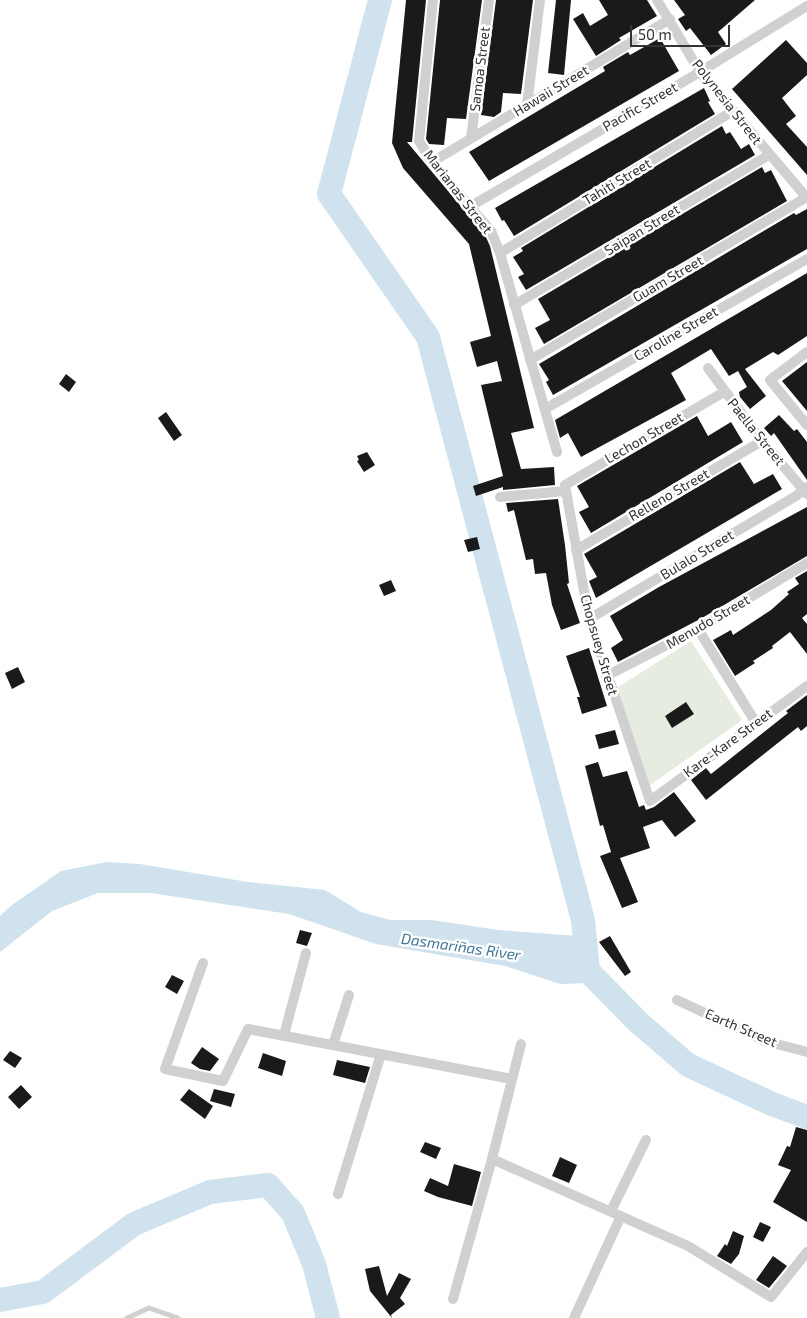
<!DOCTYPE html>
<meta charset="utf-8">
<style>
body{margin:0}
#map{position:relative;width:807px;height:1318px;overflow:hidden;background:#fff;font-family:"Exo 2",sans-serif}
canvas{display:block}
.scale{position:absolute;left:630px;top:25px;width:100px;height:22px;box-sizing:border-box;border:2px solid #333;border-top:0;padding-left:6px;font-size:15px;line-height:18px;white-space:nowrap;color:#333;-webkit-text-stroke:4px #fff;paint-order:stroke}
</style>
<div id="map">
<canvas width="807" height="1318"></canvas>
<div class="scale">50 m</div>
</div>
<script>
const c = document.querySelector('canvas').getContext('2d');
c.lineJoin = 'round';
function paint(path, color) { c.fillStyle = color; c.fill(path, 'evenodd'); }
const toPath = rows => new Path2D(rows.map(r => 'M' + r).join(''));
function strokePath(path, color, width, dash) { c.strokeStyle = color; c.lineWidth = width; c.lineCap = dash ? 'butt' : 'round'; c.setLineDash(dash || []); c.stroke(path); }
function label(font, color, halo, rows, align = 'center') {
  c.font = font + ' "Exo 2",sans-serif'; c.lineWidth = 5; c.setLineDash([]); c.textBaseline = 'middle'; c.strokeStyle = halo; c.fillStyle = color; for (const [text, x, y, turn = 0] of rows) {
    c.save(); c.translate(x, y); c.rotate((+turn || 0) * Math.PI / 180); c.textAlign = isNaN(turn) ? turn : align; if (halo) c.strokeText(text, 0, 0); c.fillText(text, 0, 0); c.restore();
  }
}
const green = toPath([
 [691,641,742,720,649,786,615,689]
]);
const water = toPath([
 [107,862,140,864,248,882,325,890,361,912,390,920,432,920,498,930,578,936,589,983,560,984,505,966,376,944,289,914,151,893,98,893,52,911,0,952,0,916,12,905,61,871]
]);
const river = toPath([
 [380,0,329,194,428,337,583,920,588,971],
 [573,967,588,971,638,1022,688,1065,772,1104,807,1117],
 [0,1300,43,1292,134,1224,210,1192,268,1185,293,1213,314,1264,328,1318]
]);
const building = toPath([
 [406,0,426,0,412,142,407,142,485,235,490,246,534,428,511,433,521,469,554,467,555,485,503,490,503,487,476,496,473,486,503,476,481,385,502,381,497,361,477,367,470,342,491,336,469,244,403,168,392,143],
 [440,0,482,0,466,119,447,118,444,145,429,144,426,139],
 [496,0,533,0,521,94,503,93,501,112,494,117,481,115],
 [556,0,571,0,564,75,548,73],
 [599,0,647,0,657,16,619,38,621,40,596,56,573,19,583,13,590,26,608,15],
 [674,0,755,0,718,32,726,44,711,55,690,28,686,31,678,19,685,15],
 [660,38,679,71,489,181,469,152,605,71,603,67,628,52,630,55],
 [786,40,807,63,807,75,782,98,796,116,786,124,807,147,807,175,732,89],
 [704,88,710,101,708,102,715,114,514,236,504,220,502,221,495,208],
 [722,126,726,134,730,132,741,149,749,144,755,155,526,290,518,277,524,274,513,257,523,251,521,248],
 [762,167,765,173,771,170,787,201,544,344,535,328,550,320,538,299],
 [807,209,807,249,553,395,546,382,549,380,539,364,794,213,796,215],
 [807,273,807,336,778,355,773,352,745,369,766,396,750,409,740,397,739,392,747,387,738,371,729,376,711,349,671,373,686,400,581,457,568,433,560,438,555,420],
 [807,362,807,411,782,381],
 [66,374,76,382,69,392,59,384],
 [166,412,182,435,174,441,158,418],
 [779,415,794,431,797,429,807,442,807,480,774,433,771,436,764,428],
 [697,416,708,436,731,422,743,442,591,533,579,512,589,507,577,486],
 [367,452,375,465,364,472,357,461,359,460,357,456],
 [740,462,754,484,773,474,782,489,596,598,589,581,597,577,584,554],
 [558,499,565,545,569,583,567,584,580,623,561,630,552,605,546,573,535,574,533,559,526,560,514,510,508,512,506,503],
 [807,507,807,556,702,618,618,662,611,648,623,640,610,616,659,587],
 [477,537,480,549,468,552,464,540],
 [807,571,807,614,802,618,807,624,807,654,790,632,772,646,773,648,753,661,755,663,735,676,713,640,731,630,733,635,771,610,789,594,787,592,799,584,795,578],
 [391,580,396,591,384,596,379,585],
 [589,648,607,706,582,714,577,697,580,697,566,656],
 [18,667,25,682,12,689,5,673],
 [807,695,807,726,801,731,798,727,706,800,691,780,706,768,711,774,788,713,786,711],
 [686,702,694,714,672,728,665,716],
 [615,730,619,744,599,749,595,735],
 [598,762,603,777,627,771,639,807,644,805,646,810,654,807,674,792,696,821,675,837,662,820,643,827,650,848,620,858,638,902,622,908,600,856,611,852,603,825,600,826,585,766],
 [300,930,312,933,307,946,296,943],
 [610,936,631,972,625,976,599,942],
 [172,975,184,981,177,994,165,987],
 [202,1047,219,1059,210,1071,200,1069,191,1063],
 [10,1051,22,1058,15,1068,3,1060],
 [263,1053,286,1061,282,1076,258,1068],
 [337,1060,370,1067,365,1083,333,1075],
 [21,1085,32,1097,19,1109,8,1097],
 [189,1089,213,1106,205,1119,180,1100],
 [214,1089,235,1094,231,1107,210,1101],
 [796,1127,807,1130,807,1222,773,1202,791,1170,778,1165,787,1146,790,1147],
 [425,1142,441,1148,436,1159,420,1152],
 [560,1157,577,1165,569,1183,552,1176],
 [454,1164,481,1172,472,1206,438,1197,424,1191,430,1178,448,1186],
 [760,1222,771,1227,763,1242,753,1237],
 [733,1231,744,1236,739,1254,731,1264,717,1256,725,1244,727,1246],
 [773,1256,787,1266,769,1288,756,1280],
 [379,1266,387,1296,399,1273,411,1279,400,1298,405,1304,391,1315,392,1318,370,1291,365,1269]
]);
const service = toPath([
 [127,1318,149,1308,178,1318]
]);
const minor = toPath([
 [433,0,419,141,432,162,491,231,500,253,557,452],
 [657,0,700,72,807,198],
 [527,105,540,0],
 [471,138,489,0],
 [432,162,670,19],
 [471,206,700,72,807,6],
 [500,253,733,111],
 [514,305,769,155],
 [807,352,770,380,807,425],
 [530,360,807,197],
 [708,368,762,441,807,494],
 [724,392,565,485,589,619,650,801,807,686],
 [545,409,807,259],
 [500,497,566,491],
 [576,550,762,441],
 [589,619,796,496,807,487],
 [698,629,756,723],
 [606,676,698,629,807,563],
 [203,963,165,1069,223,1081,248,1029,512,1079],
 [677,1000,765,1041,807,1052],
 [284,1035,306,953],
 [333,1045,349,995],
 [492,1159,688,1246,771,1297,807,1252],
 [338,1194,381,1054],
 [611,1211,646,1140],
 [453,1299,492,1159,521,1044],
 [574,1318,621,1216]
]);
const streetNames = [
 ["Samoa Street",480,69,-83],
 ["Hawaii Street",551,91,-31],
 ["Polynesia Street",727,102,52],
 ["Pacific Street",640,107,-30],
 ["Tahiti Street",617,182,-31],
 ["Marianas Street",458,192,52],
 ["Saipan Street",642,230,-31],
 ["Guam Street",668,279,-30],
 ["Caroline Street",676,334,-30],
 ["Paella Street",756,432,51],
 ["Lechon Street",644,438,-30],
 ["Relleno Street",669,495,-30],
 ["Bulalo Street",697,555,-31],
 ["Menudo Street",708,622,-30],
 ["Chopsuey Street",599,645,74],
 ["Kare-Kare Street",728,743,-36],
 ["Earth Street",741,1028,23]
];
const waterNames = [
 ["Dasmariñas River",461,947,8]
];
paint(green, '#e6ecdf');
paint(water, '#cfe2ee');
strokePath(river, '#cfe2ee', 24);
paint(building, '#1a1a1a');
strokePath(service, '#d0d0d0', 5);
strokePath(minor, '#d0d0d0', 10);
label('14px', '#333', '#fff', streetNames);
label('italic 15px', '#3f7597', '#fff', waterNames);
</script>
